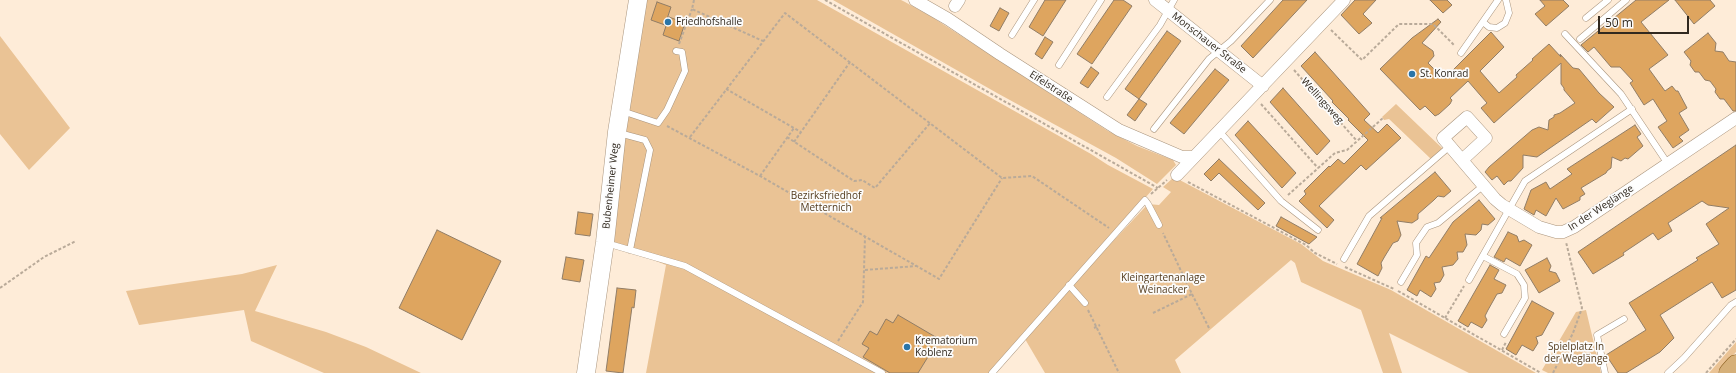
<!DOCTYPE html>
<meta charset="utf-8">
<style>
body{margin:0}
#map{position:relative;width:1736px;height:373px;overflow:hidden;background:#feecd8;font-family:"Open Sans",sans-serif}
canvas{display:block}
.scale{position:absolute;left:1598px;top:16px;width:91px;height:18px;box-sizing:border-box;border:2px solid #31291f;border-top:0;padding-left:5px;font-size:12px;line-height:14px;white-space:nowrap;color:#31291f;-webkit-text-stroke:3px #fcfcfc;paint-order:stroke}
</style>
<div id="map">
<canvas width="1736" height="373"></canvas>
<div class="scale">50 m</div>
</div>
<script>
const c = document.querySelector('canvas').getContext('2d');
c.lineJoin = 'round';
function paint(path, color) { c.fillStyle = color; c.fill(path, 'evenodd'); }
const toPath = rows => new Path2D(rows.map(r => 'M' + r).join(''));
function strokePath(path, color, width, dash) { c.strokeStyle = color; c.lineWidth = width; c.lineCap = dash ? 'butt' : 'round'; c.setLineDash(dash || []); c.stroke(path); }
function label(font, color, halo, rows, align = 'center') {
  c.font = font + ' "Open Sans",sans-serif'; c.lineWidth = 3.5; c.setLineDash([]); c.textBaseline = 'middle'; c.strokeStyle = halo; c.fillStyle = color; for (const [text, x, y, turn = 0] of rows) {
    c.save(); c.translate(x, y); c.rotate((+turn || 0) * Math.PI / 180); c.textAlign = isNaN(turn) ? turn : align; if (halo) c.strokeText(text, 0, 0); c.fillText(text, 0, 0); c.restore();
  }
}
const green = toPath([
 [645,0,817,0,1091,154,1108,165,1153,189,990,373,646,373,666,265,656,261,656,255,610,241],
 [833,0,901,0,905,2,932,17,1108,131,1137,146,1173,160,1176,165,1157,184,1116,158,997,93],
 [0,36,70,128,29,170,0,134],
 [1396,104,1443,149,1431,159,1389,119,1384,120,1382,117],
 [1174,177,1301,244,1323,261,1391,290,1536,373,1469,373,1389,333,1402,373,1383,373,1361,310,1301,282,1295,263,1291,260,1175,360,1181,373,1045,373,1025,339,1085,271,1148,204,1159,205,1171,192,1163,187],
 [277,265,255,311,326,332,366,347,421,373,324,373,251,341,244,310,139,325,126,291,242,274],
 [1586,310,1601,373,1548,373,1542,370,1576,312],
 [1736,342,1736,352,1718,373,1709,373]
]);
const building = toPath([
 [1045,0,1066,0,1043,36,1029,27,1045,0],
 [1114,0,1123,0,1132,6,1092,64,1077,54,1114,0],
 [1283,0,1307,0,1253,58,1241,46,1283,0],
 [1355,0,1376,0,1363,14,1372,23,1359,34,1341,15,1355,0],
 [1430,0,1447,0,1452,5,1443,13,1430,0],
 [1540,0,1563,0,1569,6,1546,26,1535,14,1545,6,1540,0],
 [1636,0,1669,0,1641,22,1668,55,1649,69,1665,91,1672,86,1676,91,1678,91,1687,108,1679,113,1689,130,1679,137,1683,141,1673,148,1658,127,1667,121,1653,99,1644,105,1630,83,1633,81,1620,67,1611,67,1594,47,1588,52,1581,45,1636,0],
 [1675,0,1710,0,1715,6,1694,24,1675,0],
 [657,2,671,7,665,25,651,20,657,2],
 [1000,8,1009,13,999,31,990,26,1000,8],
 [669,17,685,23,679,41,663,35,669,17],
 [1438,19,1441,22,1422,43,1433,51,1434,56,1428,63,1444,79,1491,32,1504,47,1480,71,1499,93,1517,77,1516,75,1533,60,1532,59,1549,44,1561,57,1560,54,1573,68,1579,69,1599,93,1614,107,1596,123,1592,119,1537,157,1523,155,1523,168,1511,181,1508,181,1504,185,1497,176,1492,180,1485,172,1489,167,1532,130,1539,127,1548,130,1549,120,1554,117,1554,115,1560,113,1575,103,1564,90,1564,88,1561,84,1561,63,1494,123,1481,108,1487,103,1468,81,1450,98,1452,100,1450,104,1439,114,1435,116,1425,106,1420,110,1380,69,1412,38,1438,19],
 [1167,31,1181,41,1139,99,1125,89,1167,31],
 [1708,33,1716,43,1715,51,1723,52,1729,61,1736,62,1736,111,1733,111,1724,99,1720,99,1715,92,1716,89,1710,81,1705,80,1699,72,1695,72,1690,65,1691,61,1684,52,1708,33],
 [1045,37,1053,42,1042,59,1035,54,1045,37],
 [1315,52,1370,114,1364,120,1378,133,1387,124,1401,138,1366,170,1361,165,1319,206,1334,220,1327,228,1299,201,1306,194,1304,191,1329,166,1330,167,1338,159,1344,164,1368,140,1348,120,1349,119,1332,102,1333,101,1301,66,1315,52],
 [1091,67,1099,73,1088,88,1080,83,1091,67],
 [1215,69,1229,80,1184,134,1170,123,1215,69],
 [1283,88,1330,141,1317,155,1270,102,1283,88],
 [1139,99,1147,104,1135,121,1127,115,1139,99],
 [1248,121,1296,173,1282,188,1235,135,1248,121],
 [1635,125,1641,134,1637,137,1643,146,1628,159,1625,158,1621,161,1612,157,1611,168,1607,171,1606,173,1581,188,1585,194,1580,197,1580,200,1563,209,1556,198,1546,216,1536,210,1534,215,1524,209,1531,190,1546,182,1550,189,1572,174,1567,169,1635,125],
 [1736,145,1736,290,1722,298,1712,282,1660,315,1674,338,1660,352,1626,373,1618,373,1606,355,1646,330,1629,303,1698,260,1696,258,1719,244,1706,224,1729,208,1708,205,1702,201,1668,223,1672,231,1658,240,1653,233,1623,253,1624,255,1593,274,1578,252,1736,145],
 [1219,159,1265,203,1258,210,1219,173,1211,181,1204,174,1219,159],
 [1435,172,1451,191,1444,197,1438,196,1434,200,1418,214,1418,219,1412,223,1397,221,1401,235,1398,241,1393,243,1385,256,1381,263,1382,268,1378,276,1357,264,1382,218,1380,218,1435,172],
 [1479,200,1495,219,1488,225,1482,224,1481,230,1476,235,1465,234,1467,245,1463,252,1457,252,1458,259,1453,265,1442,267,1444,275,1440,282,1434,283,1436,289,1431,297,1420,290,1417,296,1407,290,1426,256,1429,258,1453,222,1479,200],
 [578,212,593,214,590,236,575,234,578,212],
 [1281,217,1317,237,1309,244,1276,226,1281,217],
 [437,230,501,261,462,340,399,308,437,230],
 [1508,232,1517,236,1519,242,1524,240,1532,245,1520,266,1506,258,1504,262,1494,257,1508,232],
 [566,257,584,260,580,282,562,279,566,257],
 [1547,258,1551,266,1549,271,1556,273,1560,281,1539,293,1525,270,1547,258],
 [1490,265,1499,270,1494,279,1506,285,1502,293,1497,294,1488,310,1485,316,1487,320,1482,328,1471,322,1468,327,1458,321,1490,265],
 [617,288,636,290,634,308,632,307,623,373,606,371,617,288],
 [1532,301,1554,313,1542,335,1536,337,1538,343,1533,351,1522,345,1516,355,1506,349,1532,301],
 [898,315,939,339,918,373,890,373,863,357,869,348,862,344,870,331,877,335,886,319,893,323,898,315]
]);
const path = toPath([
 [694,0,692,9,763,41],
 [825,0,1158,188],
 [1331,30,1362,60,1399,24,1433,24,1455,46],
 [679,44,692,9],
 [1294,70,1357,141],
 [726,89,801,132],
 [1261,104,1318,168],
 [667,126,760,176,939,279,1002,178],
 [690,137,785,13,1002,178,1032,176,1109,228],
 [787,137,854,181,862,180,875,188,931,122],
 [794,142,850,62],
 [760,176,794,128],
 [1188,182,1306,245,1315,253,1337,264],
 [1151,194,1167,180],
 [1288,195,1335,153,1347,150,1383,118],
 [1345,267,1394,289],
 [865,270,916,266],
 [0,288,44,257,76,241],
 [1398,291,1541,373],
 [1192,294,1209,328],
 [1088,310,1119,373],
 [1153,313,1192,294,1163,233],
 [1445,318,1464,286],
 [1094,328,1100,325],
 [838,341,863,302,865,237],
 [1502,350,1506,342],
 [1553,373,1573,333,1582,308,1566,242],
 [1706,373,1736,339]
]);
const lane = toPath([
 [1586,18,1608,0],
 [1483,22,1489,27,1497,28,1505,23,1509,13,1506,0],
 [1565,34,1621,94,1668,164],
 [1012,35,1034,0],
 [1580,39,1626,0],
 [1461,53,1498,0],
 [1059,65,1101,0],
 [1107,97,1160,25,1174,0],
 [622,111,658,123,667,110,685,71,682,52,676,51],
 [1154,129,1209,59,1231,41,1270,0],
 [1219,131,1281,201,1318,230],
 [619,133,645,140,650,150,630,250],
 [606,243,685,266,882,373],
 [1483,256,1517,274,1524,285,1525,298,1504,334],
 [1344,259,1369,216,1450,146],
 [1469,280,1525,181,1632,109],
 [1401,282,1417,255,1416,243,1427,227,1438,223,1484,185],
 [1069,285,1085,303],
 [992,373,1145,200,1148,204,1159,225],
 [1605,373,1597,335,1624,319],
 [1668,373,1684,358,1731,305,1736,302]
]);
const street = toPath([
 [915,0,948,19,1000,54,1119,130,1182,157,1194,157],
 [1155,0,1263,86],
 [955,6,959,0],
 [1462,160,1486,138,1467,117,1443,138,1495,199,1502,205,1539,227,1556,232,1563,232,1574,227,1736,118],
 [1177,175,1344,0]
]);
const secondary = toPath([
 [586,373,605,242,617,132,638,0]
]);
const primary = toPath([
 [1729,373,1736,365]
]);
const markers = [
 [668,22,4,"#2a75a8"],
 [1412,74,4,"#2a75a8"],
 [907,347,4,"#2a75a8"]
];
const poiNames = [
 ["Friedhofshalle",676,22],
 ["St. Konrad",1420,74],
 ["Krematorium",915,341],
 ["Koblenz",915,353]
];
const streetNames = [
 ["Monschauer Straße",1209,43,38],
 ["Eifelstraße",1051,87,33],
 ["Wellingsweg",1322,101,48],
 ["Bubenheimer Weg",611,186,-84],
 ["In der Weglänge",1601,208,-33]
];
const parkNames = [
 ["Bezirksfriedhof",826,196],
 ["Metternich",826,208],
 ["Kleingartenanlage",1163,278],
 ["Weinacker",1163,290],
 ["Spielplatz In",1576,347],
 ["der Weglänge",1576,359]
];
paint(green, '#eac395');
paint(building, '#dea55f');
strokePath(building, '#917d66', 1);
strokePath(lane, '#a9947d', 7);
strokePath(street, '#a9947d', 13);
strokePath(secondary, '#a9947d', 19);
strokePath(primary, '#8a5f20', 21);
strokePath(path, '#b9aa99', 2, [3, 2]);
strokePath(lane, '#fff', 6);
strokePath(street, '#fff', 12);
strokePath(secondary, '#fff', 18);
strokePath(primary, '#d6b079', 20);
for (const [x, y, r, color] of markers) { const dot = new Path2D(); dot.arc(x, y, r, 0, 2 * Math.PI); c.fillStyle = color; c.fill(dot); strokePath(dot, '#fcfcfc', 1.5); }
label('10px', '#31291f', '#fcfcfc', poiNames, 'left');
label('10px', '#31291f', '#fcfcfc', streetNames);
label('10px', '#533b1d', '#fcfcfc', parkNames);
</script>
